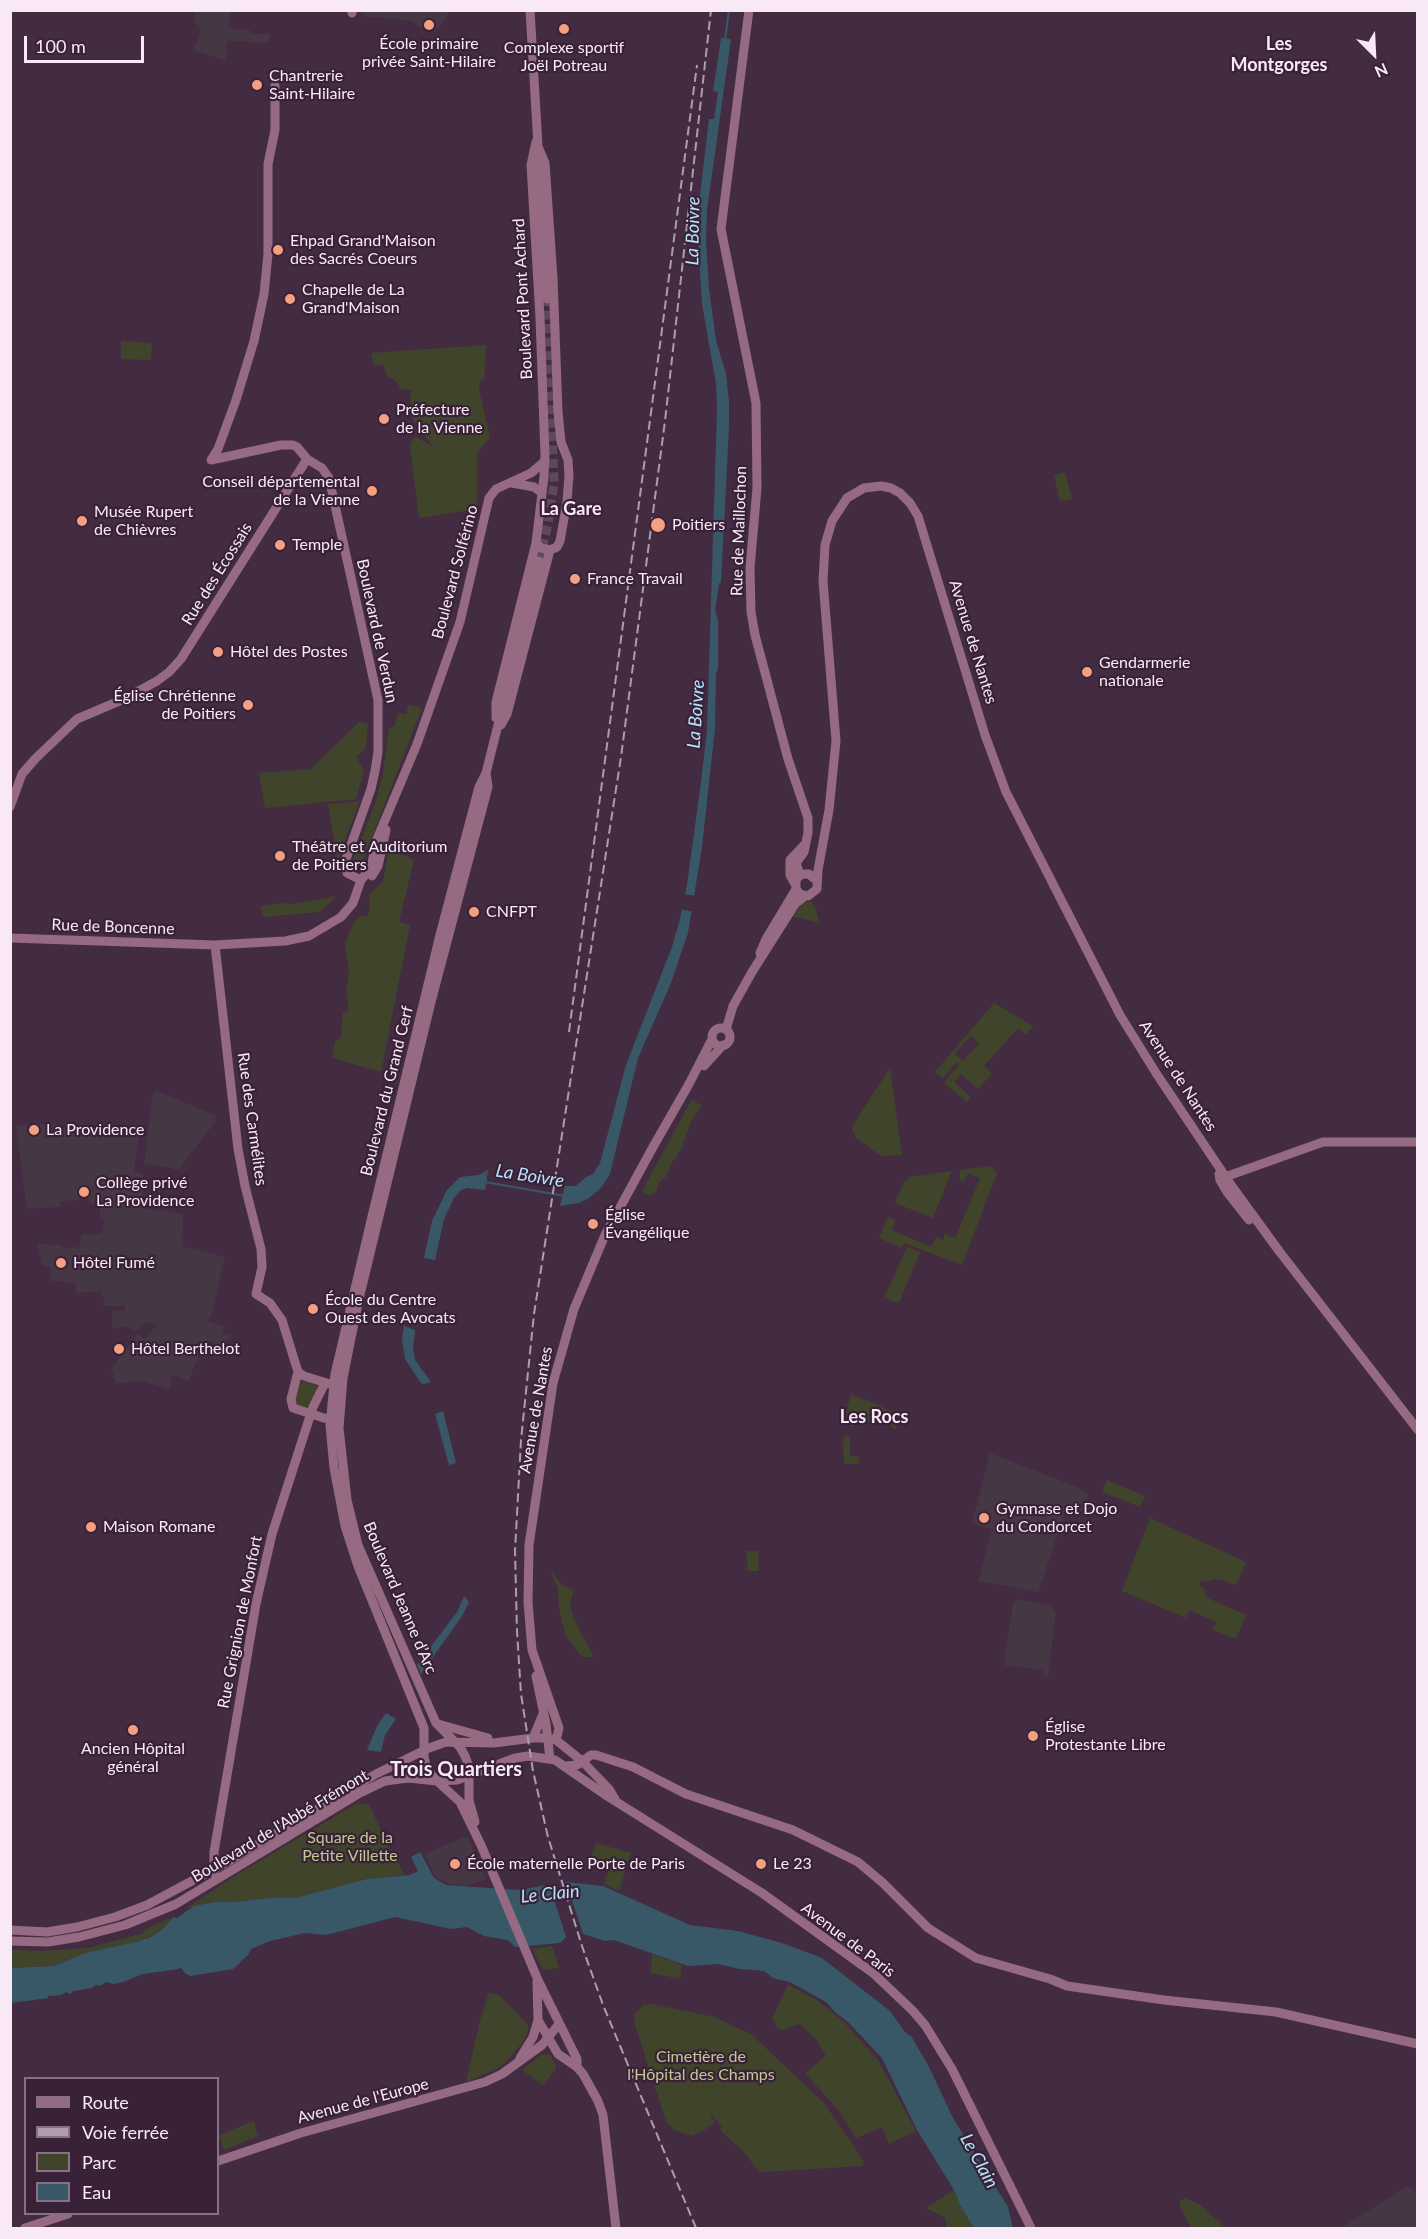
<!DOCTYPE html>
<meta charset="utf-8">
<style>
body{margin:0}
#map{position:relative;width:1428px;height:2239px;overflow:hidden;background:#432c42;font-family:Lato,sans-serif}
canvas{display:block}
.frame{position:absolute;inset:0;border:12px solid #f9e9f7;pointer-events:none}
.legend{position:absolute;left:24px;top:2077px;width:195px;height:138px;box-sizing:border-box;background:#392237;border:2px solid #867284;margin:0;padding:8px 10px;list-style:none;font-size:18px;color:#f9e9f7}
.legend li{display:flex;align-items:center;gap:12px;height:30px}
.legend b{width:30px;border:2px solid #867284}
.north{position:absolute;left:1344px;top:24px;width:60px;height:60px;-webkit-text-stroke:4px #392237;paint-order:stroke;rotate:156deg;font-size:16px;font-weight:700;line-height:24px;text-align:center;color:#f9e9f7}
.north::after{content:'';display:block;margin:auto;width:21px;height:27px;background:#f9e9f7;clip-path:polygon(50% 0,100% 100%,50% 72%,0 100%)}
.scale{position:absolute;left:24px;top:36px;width:120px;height:27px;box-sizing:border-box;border:3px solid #f9e9f7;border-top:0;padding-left:8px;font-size:18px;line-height:21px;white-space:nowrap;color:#f9e9f7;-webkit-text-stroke:4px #392237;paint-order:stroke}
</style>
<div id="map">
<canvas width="1428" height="2239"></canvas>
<div class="frame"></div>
<ul class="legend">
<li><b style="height:8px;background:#966a83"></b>Route</li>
<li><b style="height:8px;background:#af9cad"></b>Voie ferrée</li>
<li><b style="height:16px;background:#40442b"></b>Parc</li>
<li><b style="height:16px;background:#385867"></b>Eau</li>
</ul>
<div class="north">N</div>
<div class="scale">100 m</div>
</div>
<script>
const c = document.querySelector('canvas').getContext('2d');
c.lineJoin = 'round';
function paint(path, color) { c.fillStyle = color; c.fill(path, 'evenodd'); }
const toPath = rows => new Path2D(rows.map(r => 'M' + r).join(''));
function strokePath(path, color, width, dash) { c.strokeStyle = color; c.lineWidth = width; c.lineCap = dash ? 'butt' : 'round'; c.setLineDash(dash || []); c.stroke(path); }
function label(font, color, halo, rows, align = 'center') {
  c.font = font + ' Lato,sans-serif'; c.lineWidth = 4.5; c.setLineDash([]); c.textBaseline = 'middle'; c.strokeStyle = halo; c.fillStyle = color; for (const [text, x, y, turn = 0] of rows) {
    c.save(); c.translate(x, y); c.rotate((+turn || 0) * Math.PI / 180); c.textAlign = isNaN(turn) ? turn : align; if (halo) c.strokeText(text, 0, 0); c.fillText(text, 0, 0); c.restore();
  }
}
const education = toPath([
 [196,10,231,12,228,28,250,30,250,34,270,34,269,43,228,41,225,61,194,50,201,28,193,20],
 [355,10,451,11,436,32,429,28,427,31,411,21,364,16,363,13,355,12],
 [157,1091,215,1115,216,1121,179,1169,144,1164,153,1093],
 [34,1124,56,1125,56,1129,82,1127,139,1130,134,1172,143,1174,142,1208,183,1214,182,1246,225,1257,211,1316,208,1321,225,1327,222,1334,230,1335,226,1343,220,1343,219,1346,210,1341,206,1348,202,1347,189,1380,173,1375,169,1389,142,1381,117,1383,113,1375,115,1373,111,1369,138,1334,144,1339,157,1325,147,1321,134,1332,126,1326,114,1329,112,1327,112,1311,125,1311,125,1306,103,1306,104,1296,101,1296,101,1291,76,1293,76,1283,51,1281,50,1267,42,1265,37,1244,60,1245,63,1248,80,1247,81,1235,102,1234,105,1219,100,1218,99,1203,90,1204,89,1199,63,1201,60,1203,60,1207,27,1209,16,1126],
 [990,1453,1084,1490,1088,1495,1084,1512,1067,1506,1038,1592,978,1581,992,1530,972,1523],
 [1017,1599,1051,1606,1056,1612,1048,1676,1043,1675,1043,1670,1004,1665,1013,1603],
 [467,1836,486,1879,466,1886,450,1884,436,1877,425,1854],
 [1407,2186,1417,2193,1417,2228,1341,2228]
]);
const green = toPath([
 [121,341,152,343,151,360,121,359],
 [486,345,484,380,480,379,479,388,490,437,477,454,477,509,419,518,410,446,412,440,416,437,433,447,413,420,410,407,411,390,401,389,396,381,387,376,383,364,374,366,371,353],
 [1065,472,1072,499,1060,501,1054,475],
 [408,705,422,708,362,863,354,864,353,859,375,804,383,773,389,728,395,725,398,713,406,714],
 [359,722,368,723,366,747,356,757,364,770,356,799,265,808,259,773,311,769],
 [360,801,340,852,339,869,328,804],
 [390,852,410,857,410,859,414,860,399,922,410,925,381,1072,332,1058,335,1042,341,1038,343,1012,349,1011,346,990,349,974,345,943,354,922,362,915,364,917,368,916,370,903,369,894,383,882,388,853],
 [336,896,320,912,263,917,261,906,286,902,287,905],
 [811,901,813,906,815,906,819,923,792,916,803,903],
 [994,1003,1033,1026,1026,1035,1018,1028,984,1066,992,1074,978,1089,961,1074,954,1082,971,1097,967,1102,944,1083,959,1065,957,1062,943,1078,935,1072],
 [971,1036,979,1043,963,1061,955,1053],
 [890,1068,902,1155,881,1156,856,1138,852,1129,854,1123],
 [692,1099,702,1106,691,1121,681,1150,677,1154,678,1156,675,1160,673,1159,666,1177,659,1182,657,1190,650,1196,642,1191],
 [991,1166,997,1173,962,1265,904,1243,902,1248,879,1238,888,1217,895,1220,892,1230,931,1247,936,1237,943,1240,945,1234,955,1238,980,1178,968,1173,964,1182,959,1179,960,1170],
 [952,1171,933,1218,895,1203,904,1182,909,1177],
 [907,1247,920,1252,899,1303,884,1298],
 [306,1381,315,1384,318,1389,307,1408,299,1406,295,1399,300,1384],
 [851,1394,897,1413,900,1417,895,1430,890,1424,853,1421,854,1427,847,1425,845,1418],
 [845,1436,850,1436,850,1456,859,1457,859,1464,844,1464,843,1440],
 [1107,1480,1145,1496,1140,1507,1102,1492],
 [1150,1518,1246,1562,1236,1585,1222,1580,1213,1579,1206,1582,1201,1580,1199,1585,1204,1588,1205,1594,1210,1599,1246,1615,1236,1639,1213,1630,1216,1622,1203,1616,1189,1610,1186,1618,1122,1591],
 [746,1551,758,1551,759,1571,748,1571],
 [550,1570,562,1585,574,1590,570,1605,575,1621,594,1657,582,1657,565,1634,559,1608,558,1589],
 [356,1804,369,1804,390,1851,390,1859,392,1862,397,1859,404,1875,367,1879,295,1898,271,1898,234,1902,215,1902,195,1906,187,1909,188,1907,236,1875],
 [596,1843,631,1853,619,1891,604,1884,609,1869,589,1862],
 [168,1919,171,1919,163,1929,142,1941,85,1953,54,1966,11,1968,10,1949,37,1951,88,1948,144,1933,144,1930],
 [552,1946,559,1968,543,1970,532,1949],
 [652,1954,682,1965,680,1979,651,1973],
 [788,1985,817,2000,843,2021,878,2060,916,2131,889,2144,882,2127,856,2138,839,2111,805,2073,826,2056,816,2039,799,2024,784,2030,777,2028,772,2018],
 [489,1992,500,1996,512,2008,527,2024,529,2029,522,2043,505,2063,492,2071,466,2082,479,2024],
 [651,2004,715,2017,752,2035,823,2102,856,2149,864,2163,863,2166,763,2172,758,2171,744,2152,723,2133,720,2129,722,2127,712,2115,710,2117,715,2122,706,2129,692,2136,675,2131,666,2121,635,2025,634,2015,643,2005],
 [542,2054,550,2055,556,2065,556,2069,543,2085,522,2070],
 [254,2121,258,2136,224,2150,219,2135],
 [954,2190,960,2205,974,2228,947,2228,945,2218,926,2208],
 [1185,2198,1199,2204,1226,2228,1191,2228,1180,2207,1180,2201]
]);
const water = toPath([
 [721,38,731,39,707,210,706,241,709,289,716,340,726,374,729,401,729,427,721,583,719,583,715,611,718,620,718,669,716,673,715,728,702,847,688,933,671,983,638,1058,610,1174,601,1188,589,1198,579,1203,560,1206,565,1186,576,1186,586,1177,593,1174,600,1163,626,1065,672,947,679,923,687,885,701,782,707,730,717,410,716,383,702,304,697,220,709,119,714,119,718,92,713,91],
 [488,1170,485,1190,467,1188,461,1190,454,1198,444,1219,435,1260,424,1258,432,1221,447,1190,460,1177,479,1175],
 [404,1326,415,1330,413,1349,415,1360,431,1382,423,1384,421,1383,405,1359,402,1339],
 [443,1411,456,1463,449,1465,435,1414],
 [464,1596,469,1602,462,1616,421,1674,417,1665,457,1612],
 [386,1713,396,1719,385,1735,381,1752,367,1750,377,1726],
 [420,1852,434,1878,446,1885,518,1890,566,1882,603,1886,690,1925,738,1931,782,1943,822,1958,890,2011,905,2032,911,2036,928,2065,953,2118,1008,2207,1013,2228,974,2228,960,2205,954,2190,917,2130,882,2058,848,2022,835,2012,826,2002,790,1982,773,1978,764,1971,740,1969,718,1964,688,1966,614,1940,605,1941,580,1933,566,1937,560,1943,515,1947,508,1940,484,1936,467,1927,451,1929,395,1917,326,1935,305,1933,270,1941,251,1949,248,1955,233,1969,190,1976,186,1974,180,1967,179,1969,143,1974,123,1982,114,1984,106,1982,100,1986,96,1985,91,1988,73,1991,70,1994,66,1992,61,1995,48,1996,48,1998,11,2003,10,1968,54,1966,85,1953,141,1941,141,1940,149,1938,163,1929,173,1917,177,1918,194,1906,215,1902,234,1902,271,1898,295,1898,367,1879,410,1875,418,1871,411,1857]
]);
const pier = toPath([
 [682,894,697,896,695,912,679,909],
 [565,1879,584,1937,580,1936,567,1940,549,1884]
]);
const stream = toPath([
 [725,40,729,10],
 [485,1182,565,1196]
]);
const secondaryTunnel = toPath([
 [539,561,548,524,554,483,547,299]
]);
const secondary = toPath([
 [530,10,547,299],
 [749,10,721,229,756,403,757,488,750,568,751,612,755,635,788,759,808,818,808,833,804,852,796,863,800,875],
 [352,13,352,10],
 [211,460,281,445,293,445,297,447,307,459,322,468,329,478,378,700,378,752,375,771,371,789,345,862,347,873,361,880],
 [211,460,218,449,236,400,254,341,264,294,268,254,268,164,275,130,275,86],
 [512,483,534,487,542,493],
 [536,543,541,548,550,550,557,547,560,541,567,502,569,475,568,460,561,442,558,412,553,278,545,163,536,142],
 [539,561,486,773,479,787,440,935,374,1208,335,1374,330,1425,334,1468,345,1526,358,1566,424,1728,424,1757,427,1770,437,1781,460,1802,481,1845,538,1980,577,2059,577,2067],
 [496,718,496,702,536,543,544,477,545,455,540,318,531,165,536,142],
 [501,725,507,714,550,550],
 [10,807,22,774,35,759,77,719,124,699,157,681,169,672,181,659,307,459],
 [372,876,378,866,386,830],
 [816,880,809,874,802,874,796,879,796,889,800,894,808,896,817,889,818,870,829,810,836,741,823,581,825,545,832,521,847,498,864,488,881,486,891,488,900,493,910,503,918,516,985,735,1006,792,1120,1015,1156,1073,1231,1185,1279,1251,1418,1430],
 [795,884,790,875,790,860,804,845],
 [10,938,215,945,285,941,309,936,341,917,353,903,361,880,371,868,377,839,417,744,460,622,489,498,496,489,531,473,544,462],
 [215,945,238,1149,245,1186,261,1249,262,1267,256,1294,270,1303,282,1320,298,1372],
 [760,953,766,939,796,889],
 '712 1037a9 9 0 1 1 18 0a9 9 0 1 1-18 0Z',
 [727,1030,727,1026,733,1006,752,972,795,904,805,896],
 [704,1066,723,1045],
 [1219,1174,1220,1180,1227,1192,1249,1220],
 [1220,1180,1225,1177,1323,1142,1418,1142],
 [298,1372,291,1399,293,1408,324,1418,336,1419],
 [298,1372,304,1376,330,1384],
 [536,1676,546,1724,550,1759],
 [438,1724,488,1738],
 [533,1738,543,1714],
 [556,1740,559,1728,532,1650,528,1602,529,1545,553,1383,574,1309,605,1235,653,1147,689,1084,712,1039],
 [566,1766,577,1765,591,1755,596,1755,633,1767,686,1794,793,1830,858,1862,883,1883,928,1928,976,1958,1050,1979,1067,1986,1164,2000,1276,2012,1418,2044],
 [475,1822,469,1800,469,1767,465,1756,460,1747,436,1723,358,1545,347,1500,339,1428,343,1378,358,1303,431,1002,488,787,486,773],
 [214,1873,214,1852,256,1604,272,1534,313,1407,325,1383],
 [10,1930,47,1932,77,1927,115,1917,147,1905,231,1860,376,1774,429,1748,446,1742,494,1743,533,1738,546,1738,556,1740,582,1761,609,1789,615,1799],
 [10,1941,48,1942,79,1937,125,1925,176,1904,360,1793,385,1781,408,1778,437,1781,457,1780,515,1758,528,1756,555,1760,607,1796,762,1893,873,1973,912,2010,925,2025,952,2069,1031,2228],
 [537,1982,538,2020,558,2054,577,2067,583,2074,598,2101,603,2115,616,2228],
 [520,2058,533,2037,538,2020],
 [218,2161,301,2133,485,2082,502,2074,542,2045,559,2024],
 [25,2228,68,2214]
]);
const rail = toPath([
 [569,1032,697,65],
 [696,2228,603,2005,582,1946,548,1837,533,1771,521,1694,517,1631,515,1551,521,1440,534,1314,621,757,665,421,711,10]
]);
const markers = [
 [429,25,6,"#f2a080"],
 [564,29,6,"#f2a080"],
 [257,85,6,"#f2a080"],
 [278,250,6,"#f2a080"],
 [290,299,6,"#f2a080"],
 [384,419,6,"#f2a080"],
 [372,491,6,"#f2a080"],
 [82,521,6,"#f2a080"],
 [658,525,8,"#f2a080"],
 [280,545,6,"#f2a080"],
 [575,579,6,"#f2a080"],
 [218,652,6,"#f2a080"],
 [1087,672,6,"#f2a080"],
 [248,705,6,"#f2a080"],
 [280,856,6,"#f2a080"],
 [474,912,6,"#f2a080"],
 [34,1130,6,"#f2a080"],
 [84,1192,6,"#f2a080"],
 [593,1224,6,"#f2a080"],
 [61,1263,6,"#f2a080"],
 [313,1309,6,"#f2a080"],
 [119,1349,6,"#f2a080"],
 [984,1518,6,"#f2a080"],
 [91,1527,6,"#f2a080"],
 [133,1730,6,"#f2a080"],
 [1033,1736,6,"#f2a080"],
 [455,1864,6,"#f2a080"],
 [761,1864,6,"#f2a080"]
];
const poiNames = [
 ["École primaire",429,44,"center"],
 ["privée Saint-Hilaire",429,62,"center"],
 ["Complexe sportif",564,48,"center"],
 ["Joël Potreau",564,66,"center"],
 ["Chantrerie",269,76],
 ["Saint-Hilaire",269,94],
 ["Ehpad Grand'Maison",290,241],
 ["des Sacrés Coeurs",290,259],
 ["Chapelle de La",302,290],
 ["Grand'Maison",302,308],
 ["Préfecture",396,410],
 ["de la Vienne",396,428],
 ["Conseil départemental",360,482,"right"],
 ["de la Vienne",360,500,"right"],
 ["Musée Rupert",94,512],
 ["de Chièvres",94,530],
 ["Poitiers",672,525],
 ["Temple",292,545],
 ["France Travail",587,579],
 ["Hôtel des Postes",230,652],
 ["Gendarmerie",1099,663],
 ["nationale",1099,681],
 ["Église Chrétienne",236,696,"right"],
 ["de Poitiers",236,714,"right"],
 ["Théâtre et Auditorium",292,847],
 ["de Poitiers",292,865],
 ["CNFPT",486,912],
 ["La Providence",46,1130],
 ["Collège privé",96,1183],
 ["La Providence",96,1201],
 ["Église",605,1215],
 ["Évangélique",605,1233],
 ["Hôtel Fumé",73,1263],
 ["École du Centre",325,1300],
 ["Ouest des Avocats",325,1318],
 ["Hôtel Berthelot",131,1349],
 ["Gymnase et Dojo",996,1509],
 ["du Condorcet",996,1527],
 ["Maison Romane",103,1527],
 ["Église",1045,1727],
 ["Protestante Libre",1045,1745],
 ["Ancien Hôpital",133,1749,"center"],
 ["général",133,1767,"center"],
 ["École maternelle Porte de Paris",467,1864],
 ["Le 23",773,1864]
];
const streetNames = [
 ["Boulevard Pont Achard",523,299,-93],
 ["Rue de Maillochon",739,531,-88],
 ["Boulevard Solférino",455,572,-75],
 ["Rue des Écossais",217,574,-58],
 ["Boulevard de Verdun",377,631,78],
 ["Avenue de Nantes",973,642,73],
 ["Rue de Boncenne",113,927,2],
 ["Avenue de Nantes",1178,1076,57],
 ["Boulevard du Grand Cerf",387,1091,-76],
 ["Rue des Carmélites",252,1119,82],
 ["Avenue de Nantes",536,1410,-80],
 ["Boulevard Jeanne d’Arc",400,1598,67],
 ["Rue Grignion de Monfort",240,1622,-79],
 ["Boulevard de l'Abbé Frémont",280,1826,-31],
 ["Avenue de Paris",848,1940,37],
 ["Avenue de l'Europe",363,2101,-15]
];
const parkNames = [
 ["Square de la",350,1838],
 ["Petite Villette",350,1856],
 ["Cimetière de",701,2057],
 ["l'Hôpital des Champs",701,2075]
];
const neighbourhoodNames = [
 ["Les",1279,44],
 ["Montgorges",1279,65],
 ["La Gare",571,509],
 ["Les Rocs",874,1417]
];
const waterNames = [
 ["La Boivre",693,231,-89],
 ["La Boivre",696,714,-86],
 ["La Boivre",530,1176,9],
 ["Le Clain",550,1894,-6],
 ["Le Clain",979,2161,61]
];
const quarterNames = [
 ["Trois Quartiers",456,1770]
];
paint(education, '#463745');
paint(green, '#40442b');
paint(water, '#385867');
paint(pier, '#432c42');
strokePath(stream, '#385867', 2);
strokePath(secondaryTunnel, '#5e485d', 9, [9, 4.5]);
strokePath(secondary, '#966a83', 9);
strokePath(rail, '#af9cad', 2, [9, 4.5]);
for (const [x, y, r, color] of markers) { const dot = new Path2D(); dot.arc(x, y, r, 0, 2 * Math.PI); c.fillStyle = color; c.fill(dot); strokePath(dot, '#392237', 2); }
label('16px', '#f9e9f7', '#392237', poiNames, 'left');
label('16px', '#f9e9f7', '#392237', streetNames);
label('16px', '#c1c991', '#392237', parkNames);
label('bold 18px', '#f9e9f7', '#392237', neighbourhoodNames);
label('italic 18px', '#b5e5fd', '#392237', waterNames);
label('bold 20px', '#f9e9f7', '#392237', quarterNames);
</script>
